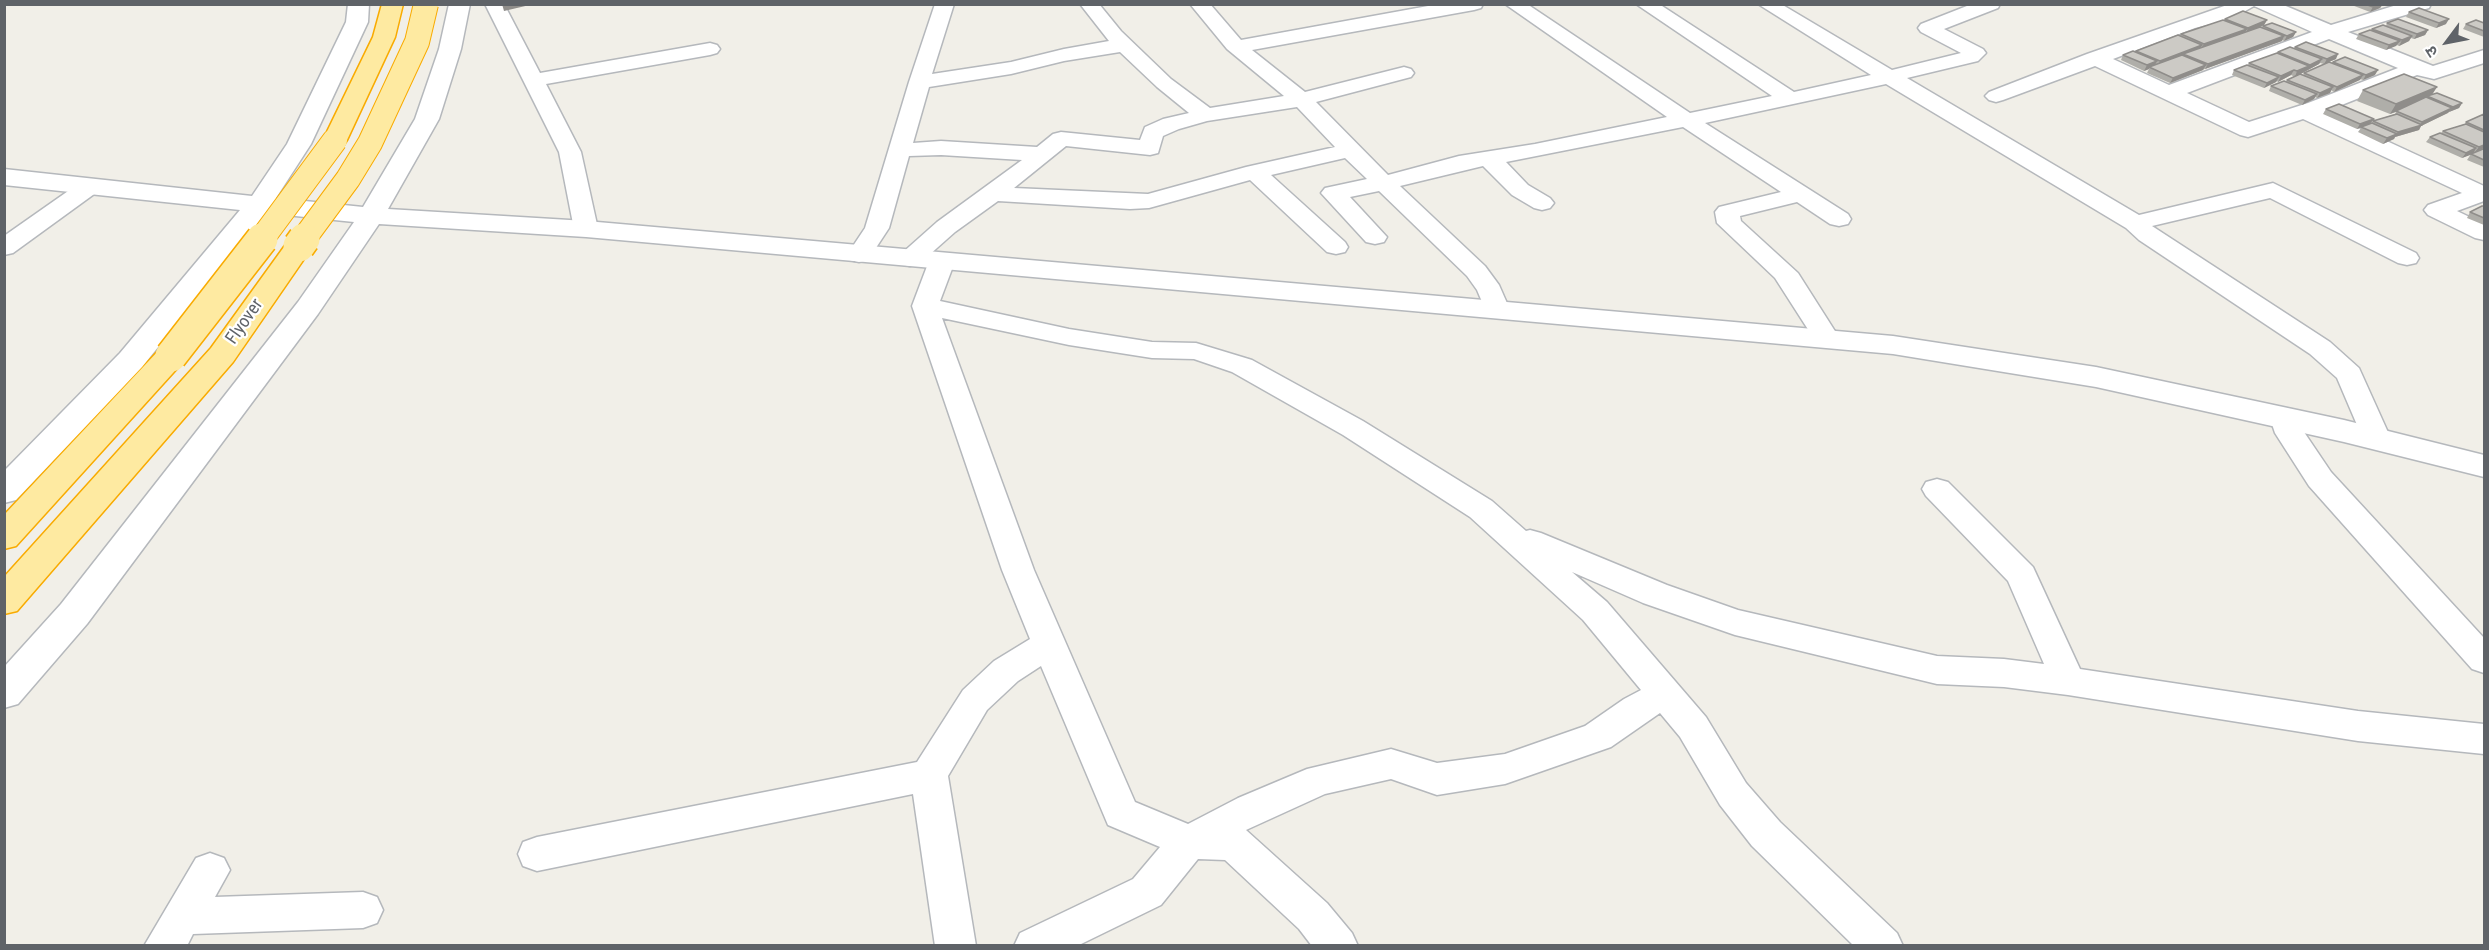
<!DOCTYPE html>
<meta charset="utf-8">
<style>
body{margin:0}
#map{position:relative;width:2489px;height:950px;overflow:hidden;background:#f1efe8;font-family:"Roboto Condensed","Noto Sans Devanagari",sans-serif}
canvas{display:block}
.frame{position:absolute;inset:0;border:6px solid #5f6368;pointer-events:none}
.north{position:absolute;left:2417px;top:12px;width:60px;height:60px;-webkit-text-stroke:4px #fff;paint-order:stroke;rotate:238deg;font-size:16px;font-weight:700;line-height:24px;text-align:center;color:#5f6368}
.north::after{content:'';display:block;margin:auto;width:21px;height:27px;background:#5f6368;clip-path:polygon(50% 0,100% 100%,50% 72%,0 100%)}
</style>
<div id="map">
<canvas width="2489" height="950"></canvas>
<div class="frame"></div>
<div class="north">उ</div>
</div>
<script>
const c = document.querySelector('canvas').getContext('2d');
c.lineJoin = 'round';
const toPath = rows => new Path2D(rows.map(r => 'M' + r).join(''));
function strokePath(path, color, width, dash) { c.strokeStyle = color; c.lineWidth = width; c.lineCap = dash ? 'butt' : 'round'; c.setLineDash(dash || []); c.stroke(path); }
function paint(path, color) { c.fillStyle = color; c.fill(path, 'evenodd'); }
function label(font, color, halo, rows, align = 'center') {
  c.font = font + ' "Roboto Condensed",sans-serif'; c.lineWidth = 4.5; c.setLineDash([]); c.textBaseline = 'middle'; c.strokeStyle = halo; c.fillStyle = color; for (const [text, x, y, turn = 0] of rows) {
    c.save(); c.translate(x, y); c.rotate((+turn || 0) * Math.PI / 180); c.textAlign = isNaN(turn) ? turn : align; if (halo) c.strokeText(text, 0, 0); c.fillText(text, 0, 0); c.restore();
  }
}
const minor = toPath([
 [485,4,504,4,540,73,710,43,717,45,720,49,717,53,710,55,546,84,581,152,598,229,595,234,586,236,577,234,574,229,559,152,485,4],
 [935,4,954,4,932,74,1011,62,1064,49,1109,41,1080,4,1099,4,1121,31,1171,79,1210,108,1284,96,1227,49,1190,4,1210,4,1241,40,1439,4,1483,4,1481,8,1474,10,1252,50,1305,92,1404,67,1411,69,1414,73,1411,77,1316,102,1388,175,1459,156,1535,144,1667,117,1505,4,1527,4,1690,113,1772,96,1636,4,1659,4,1794,92,1871,75,1758,4,1781,4,1892,70,1961,53,1921,32,1918,28,1921,24,1972,4,2000,4,1998,8,1944,29,1983,49,1986,53,1978,61,1907,78,2139,215,2273,183,2416,253,2419,258,2416,263,2407,265,2398,263,2270,198,2152,226,2330,342,2359,368,2391,439,2386,446,2376,449,2366,446,2337,378,2310,354,2139,240,2126,228,1886,84,1705,123,1848,214,1851,219,1848,224,1839,226,1830,224,1797,202,1740,216,1741,221,1798,273,1840,339,1836,345,1827,347,1818,345,1775,278,1717,223,1715,212,1719,207,1781,192,1683,127,1506,162,1528,185,1550,198,1554,203,1550,208,1542,210,1534,208,1512,195,1483,166,1400,186,1485,266,1499,285,1510,310,1506,316,1497,318,1488,316,1477,290,1467,276,1379,191,1350,197,1387,237,1384,242,1375,244,1366,242,1321,193,1325,188,1367,179,1345,158,1271,175,1345,242,1348,247,1345,252,1336,254,1327,252,1250,180,1149,208,1130,209,998,201,955,232,919,264,910,266,901,264,898,259,901,254,937,222,1022,160,941,155,909,156,889,228,868,260,859,262,850,260,847,255,865,228,909,82,935,4],
 [1120,52,1157,87,1189,113,1163,119,1145,127,1140,140,1061,132,1053,134,1037,147,941,141,913,143,929,87,1011,74,1064,61,1120,52],
 [1297,107,1335,147,1246,167,1148,194,1014,188,1066,146,1150,155,1158,153,1163,136,1179,129,1207,121,1297,107],
 [2230,4,2281,4,2331,25,2400,4,2431,4,2429,8,2348,32,2433,66,2484,50,2484,63,2434,79,2417,75,2324,112,2484,186,2484,201,2457,211,2484,224,2484,240,2475,238,2428,215,2424,210,2428,205,2462,193,2303,119,2248,137,2240,135,2095,66,2003,100,1996,102,1989,100,1985,96,1989,92,2087,54,2230,4],
 [2254,6,2312,32,2169,85,2113,59,2195,28,2233,18,2254,6],
 [2329,39,2398,68,2308,103,2249,122,2187,93,2329,39],
 [89,180,97,182,101,187,97,192,13,253,4,255,4,236,81,182,89,180],
 [942,253,951,256,955,261,940,301,1069,329,1152,342,1196,343,1252,360,1363,421,1492,501,1526,531,1530,530,1541,533,1667,585,1738,610,1937,656,2004,659,2044,664,2008,581,1926,496,1922,489,1926,482,1937,479,1948,482,2033,567,2080,669,2358,711,2484,724,2484,754,2358,741,2068,695,2004,687,1937,684,1735,635,1643,603,1572,572,1607,602,1706,717,1746,783,1780,822,1897,933,1903,946,1854,946,1752,846,1720,805,1680,737,1660,713,1611,747,1505,784,1437,795,1391,779,1325,794,1246,830,1327,903,1352,933,1358,946,1312,946,1299,929,1225,860,1198,859,1161,905,1077,946,1014,946,1020,933,1133,879,1160,847,1108,825,1041,666,1018,681,987,710,948,776,976,946,935,946,913,794,537,871,523,866,518,854,523,842,537,837,917,762,963,690,994,661,1030,639,1002,570,912,306,929,261,933,256,942,253],
 [942,318,1069,345,1152,358,1194,359,1232,372,1343,435,1470,517,1583,620,1641,690,1624,699,1585,726,1505,754,1437,763,1391,749,1307,769,1238,798,1188,824,1135,802,1034,570,942,318],
 [2284,409,2294,411,2304,432,2331,472,2484,638,2484,673,2472,669,2309,486,2275,433,2270,418,2274,411,2284,409],
 [210,853,224,858,230,870,215,897,363,892,377,897,383,910,377,923,363,928,193,934,187,946,144,946,196,858,210,853]
]);
const tertiary = toPath([
 [348,4,369,4,368,22,311,144,276,198,363,207,415,119,439,49,449,4,470,4,461,49,439,119,388,209,586,221,1893,336,2096,367,2344,420,2484,455,2484,477,2344,442,2096,387,1893,354,586,237,379,224,318,314,87,624,18,704,4,708,4,667,61,604,298,302,354,222,266,213,142,367,16,500,4,503,4,471,120,353,240,210,4,185,4,169,252,196,287,144,346,22,348,4]
]);
const trunk = toPath([
 [382,4,403,4,395,37,347,140,344,145,335,147,326,145,323,140,373,37,382,4],
 [299,238,309,240,313,246,233,362,17,611,4,614,4,577,211,348,289,240,299,238],
 [171,347,182,349,186,356,182,363,16,546,4,549,4,515,160,349,171,347]
]);
const trunkBridgeFar1 = toPath([
 [261,240,335,140],
 [303,240,348,179,370,143,417,42,426,4]
]);
const trunkBridge = toPath([
 [299,246,304,239],
 [171,356,262,239]
]);
const wall = toPath([
 [2349,4,2383,4,2380,8,2370,12],
 [2409,12,2446,24,2436,28,2406,17],
 [2225,19,2267,20,2264,25,2261,27,2262,27,2263,26,2296,32,2293,37,2284,41,2282,40,2282,41,2205,69,2204,69,2203,70,2170,83,2147,73,2149,69,2144,71,2121,60,2123,55,2136,52,2136,51,2180,36,2181,34,2224,20],
 [2387,23,2428,30,2425,35,2414,39,2411,38,2409,41,2399,46,2397,45,2386,50,2356,39,2359,34,2371,30,2372,29,2386,26],
 [2484,23,2484,37,2463,29,2466,24],
 [2295,47,2336,59,2324,64,2320,63,2319,64,2295,77,2291,75,2278,82,2277,81,2276,82,2264,88,2232,75,2234,70,2248,65,2249,63,2277,53,2278,52,2294,48],
 [2333,62,2375,75,2363,80,2360,79,2334,92,2331,90,2330,93,2317,98,2315,97,2314,99,2302,105,2269,91,2271,86,2286,82,2287,80,2303,76,2304,73,2332,63],
 [2363,90,2432,94,2462,103,2459,108,2449,112,2421,126,2419,130,2395,137,2394,139,2383,144,2358,132,2361,128,2357,129,2323,114,2326,109,2371,123,2373,121,2395,114,2396,112,2390,114,2357,101],
 [2484,114,2484,148,2483,149,2484,149,2484,167,2467,160,2471,154,2462,158,2426,142,2430,137,2441,133,2443,131,2465,124,2466,122],
 [2484,206,2484,225,2467,218,2470,212]
]);
const shadedWall = toPath([
 [502,4,534,4,504,11],
 [2380,4,2383,4,2380,8,2370,12,2373,7],
 [2449,19,2446,24,2436,28,2439,23],
 [2267,20,2264,25,2246,33,2248,28],
 [2247,29,2244,34,2201,49,2204,44],
 [2428,30,2425,35,2414,39,2417,34],
 [2296,32,2293,37,2284,41,2287,36],
 [2284,36,2282,41,2205,69,2208,64],
 [2412,36,2409,41,2399,46,2402,40],
 [2400,41,2396,46,2386,50,2389,45],
 [2202,45,2199,50,2183,54,2182,57,2158,66,2160,61],
 [2338,54,2336,59,2324,64,2327,59],
 [2322,59,2319,64,2295,77,2297,71],
 [2157,61,2154,67,2149,67,2149,69,2144,71,2147,65],
 [2206,65,2203,70,2170,83,2173,78],
 [2294,70,2291,75,2278,82,2281,76],
 [2378,70,2375,75,2363,80,2366,75],
 [2363,75,2360,80,2334,92,2337,87],
 [2279,77,2276,82,2264,88,2267,83],
 [2333,87,2330,93,2317,98,2320,93],
 [2437,87,2430,98,2427,96,2425,100,2390,114,2396,104],
 [2317,94,2314,99,2302,105,2305,100],
 [2462,103,2459,108,2449,112,2453,107],
 [2452,108,2448,113,2421,126,2419,130,2395,137,2394,139,2383,144,2387,138,2396,134,2398,132,2420,125,2422,122],
 [2374,119,2370,124,2357,129,2360,124],
 [2484,145,2484,148,2475,152,2479,147],
 [2476,148,2473,154,2462,158,2466,153]
]);
const building = toPath([
 [2365,4,2380,4,2373,7,2365,4],
 [2419,8,2449,19,2439,23,2409,12,2419,8],
 [2243,11,2267,20,2248,28,2225,19,2243,11],
 [2398,19,2428,30,2417,34,2387,23,2398,19],
 [2223,20,2247,29,2204,44,2181,34,2223,20],
 [2476,20,2484,23,2484,31,2466,24,2476,20],
 [2272,23,2296,32,2287,36,2263,26,2272,23],
 [2383,25,2412,36,2402,40,2372,29,2383,25],
 [2260,27,2284,36,2208,64,2183,54,2260,27],
 [2370,30,2400,41,2389,45,2359,34,2370,30],
 [2178,35,2202,45,2160,61,2136,51,2178,35],
 [2306,42,2338,54,2327,59,2295,47,2306,42],
 [2290,47,2322,59,2310,65,2278,52,2290,47],
 [2133,51,2157,61,2147,65,2123,55,2133,51],
 [2277,53,2309,66,2297,71,2294,70,2281,76,2249,63,2277,53],
 [2182,55,2206,65,2173,78,2149,67,2182,55],
 [2345,57,2378,70,2366,75,2333,62,2345,57],
 [2329,62,2363,75,2337,87,2304,73,2329,62],
 [2247,65,2279,77,2267,83,2234,70,2247,65],
 [2300,74,2333,87,2320,93,2287,80,2300,74],
 [2404,74,2437,87,2396,104,2363,90,2404,74],
 [2284,81,2317,94,2305,100,2271,86,2284,81],
 [2437,93,2462,103,2453,107,2427,96,2437,93],
 [2426,97,2452,108,2422,122,2396,111,2426,97],
 [2339,104,2374,119,2360,124,2326,109,2339,104],
 [2397,114,2422,125,2398,132,2373,121,2397,114],
 [2484,114,2484,130,2466,122,2484,114],
 [2372,123,2397,134,2387,138,2361,127,2372,123],
 [2466,124,2484,132,2484,145,2479,147,2443,131,2466,124],
 [2440,133,2476,148,2466,153,2430,137,2440,133],
 [2483,149,2484,149,2484,160,2471,154,2483,149],
 [2482,206,2484,206,2484,218,2470,212,2482,206]
]);
const streetNames = [
 ["Flyover",245,322,-55]
];
strokePath(minor, '#b5b8bc', 3);
strokePath(tertiary, '#b5b8bc', 3);
strokePath(trunk, '#f9ab00', 3);
paint(minor, '#fff');
paint(tertiary, '#fff');
paint(trunk, '#feeaa1');
strokePath(trunkBridgeFar1, '#f9ab00', 26, []);
strokePath(trunkBridge, '#f9ab00', 34, []);
strokePath(trunkBridgeFar1, '#feeaa1', 24);
strokePath(trunkBridge, '#feeaa1', 31);
paint(wall, '#afaea9');
paint(shadedWall, '#8f8d8a');
paint(building, '#cccac5');
strokePath(building, '#8f8d8a', 1.5);
label('18px', '#5f6368', '#fff', streetNames);
</script>
